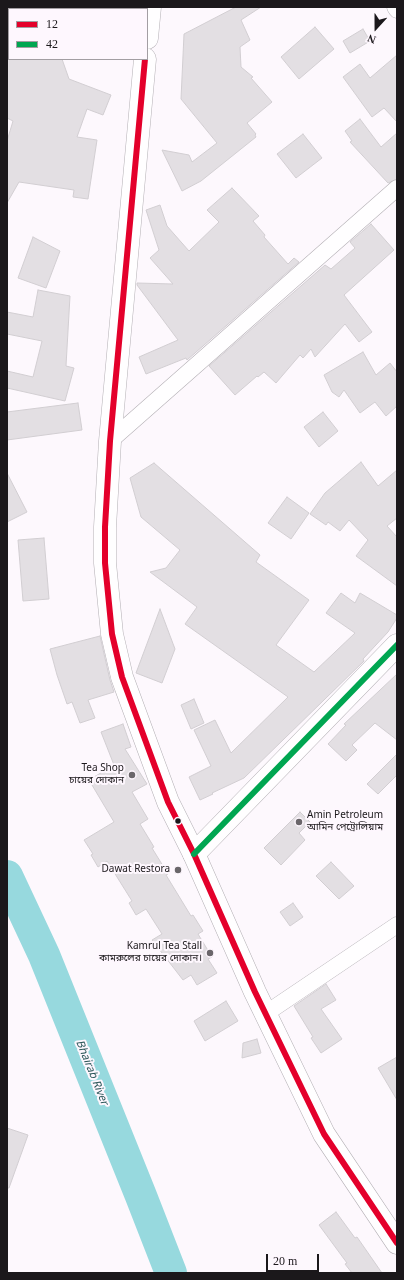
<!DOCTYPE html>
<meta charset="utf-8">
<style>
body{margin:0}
#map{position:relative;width:404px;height:1280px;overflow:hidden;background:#fdf8fd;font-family:Georgia,serif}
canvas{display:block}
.frame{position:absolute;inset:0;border:8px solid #1b181b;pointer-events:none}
.legend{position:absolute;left:8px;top:8px;width:140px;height:52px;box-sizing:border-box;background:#fef7fe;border:1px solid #a39ea3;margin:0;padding:5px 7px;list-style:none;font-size:12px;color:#1b181b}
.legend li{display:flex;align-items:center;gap:8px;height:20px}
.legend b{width:20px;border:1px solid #a39ea3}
.north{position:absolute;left:356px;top:8px;width:40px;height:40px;-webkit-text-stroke:3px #fef7fe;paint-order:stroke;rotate:201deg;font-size:11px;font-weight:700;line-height:16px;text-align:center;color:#1b181b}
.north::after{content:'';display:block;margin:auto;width:14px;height:18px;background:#1b181b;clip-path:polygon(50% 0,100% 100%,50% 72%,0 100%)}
.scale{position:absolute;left:266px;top:1254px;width:53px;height:18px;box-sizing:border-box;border:2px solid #1b181b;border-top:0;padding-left:5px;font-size:12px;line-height:14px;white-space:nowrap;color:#1b181b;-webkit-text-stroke:3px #fef7fe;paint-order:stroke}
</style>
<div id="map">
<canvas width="404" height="1280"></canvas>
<div class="frame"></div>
<ul class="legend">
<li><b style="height:5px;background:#e4002b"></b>12</li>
<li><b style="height:5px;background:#00a651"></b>42</li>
</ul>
<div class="north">N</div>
<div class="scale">20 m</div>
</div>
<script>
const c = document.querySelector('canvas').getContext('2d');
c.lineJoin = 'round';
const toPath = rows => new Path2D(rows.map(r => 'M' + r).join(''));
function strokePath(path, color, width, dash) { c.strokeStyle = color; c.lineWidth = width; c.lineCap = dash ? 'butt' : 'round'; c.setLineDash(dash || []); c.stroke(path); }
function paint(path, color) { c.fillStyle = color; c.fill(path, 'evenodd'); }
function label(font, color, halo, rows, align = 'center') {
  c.font = font + ' Georgia,"Noto Sans Bengali",serif'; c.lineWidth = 4; c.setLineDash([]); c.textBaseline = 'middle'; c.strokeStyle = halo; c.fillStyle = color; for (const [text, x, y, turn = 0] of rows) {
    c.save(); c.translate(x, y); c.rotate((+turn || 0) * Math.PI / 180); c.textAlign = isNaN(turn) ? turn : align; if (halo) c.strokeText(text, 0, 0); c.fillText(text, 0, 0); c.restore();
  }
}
const river = toPath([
 [7,876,44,955,141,1196,171,1273]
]);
const building = toPath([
 [236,7,261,7,241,20,250,40,240,47,241,67,253,77,251,78,272,102,247,123,256,134,255,135,256,137,201,181,182,191,162,150,189,155,192,162,217,143,181,99,184,34,236,7],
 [315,27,334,49,299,79,281,57,315,27],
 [363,29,370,41,350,53,343,41,363,29],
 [397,55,397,122,384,108,372,117,343,77,360,64,370,78,397,55],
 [7,59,62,59,69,79,111,95,103,115,87,109,77,137,97,140,88,199,73,197,74,190,19,182,7,203,7,141,13,121,7,118,7,59],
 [360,119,381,147,397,133,397,179,388,183,350,142,352,141,345,131,360,119],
 [303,134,322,158,296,178,277,154,303,134],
 [232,188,259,216,253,221,265,235,264,237,288,264,294,258,299,262,187,360,186,358,146,374,139,357,178,340,137,285,137,283,173,284,150,258,159,250,146,210,160,205,167,226,189,251,219,222,207,210,232,188],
 [371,224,394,250,344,295,372,332,359,342,345,324,315,357,311,349,303,358,300,355,276,383,264,372,258,377,257,376,235,395,209,366,325,265,331,269,355,248,350,242,371,224],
 [33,237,60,251,46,288,18,278,33,237],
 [38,290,70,296,66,366,74,368,65,401,7,388,7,371,33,377,42,341,7,334,7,312,33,317,38,290],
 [363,352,376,375,390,363,397,372,397,406,386,416,375,402,360,413,344,390,339,397,332,392,324,375,363,352],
 [78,403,82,430,7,440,7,412,78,403],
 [323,412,338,431,319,447,304,427,323,412],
 [361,462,378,486,397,470,397,518,387,526,397,537,397,586,356,556,368,540,349,520,340,531,328,522,326,525,310,514,325,493,361,462],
 [154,463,260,555,256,562,309,600,276,645,314,672,355,633,326,613,341,593,355,603,360,593,397,615,397,618,388,632,363,659,364,661,244,778,212,793,213,794,200,800,189,777,211,766,194,730,215,720,231,753,288,697,185,624,197,607,150,572,166,568,180,550,141,517,130,478,154,463],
 [7,473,27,512,7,522,7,473],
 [287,497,309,513,291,539,268,523,287,497],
 [44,538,49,599,23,601,18,540,44,538],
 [160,609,175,649,162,683,136,673,160,609],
 [100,636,110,680,114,692,88,700,95,718,80,723,72,702,67,704,57,675,50,649,100,636],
 [397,674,397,740,375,723,352,745,357,750,346,761,328,744,346,725,344,724,397,674],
 [194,699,204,723,191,729,181,705,194,699],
 [123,724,131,747,125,749,147,784,132,792,148,819,140,824,154,847,152,848,168,874,166,875,191,916,193,915,203,931,198,934,212,957,208,959,217,973,197,985,191,975,183,980,152,940,162,934,146,909,136,915,129,903,132,901,107,861,98,867,91,855,93,854,84,840,114,822,89,780,114,765,101,732,123,724],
 [397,754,397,775,378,794,367,784,397,754],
 [300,812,310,822,299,833,305,840,281,865,264,848,300,812],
 [331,862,354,886,339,899,316,876,331,862],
 [293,903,303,917,290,926,280,912,293,903],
 [326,984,336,1000,321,1009,342,1039,321,1053,311,1038,313,1037,294,1006,326,984],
 [226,1001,238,1021,205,1041,194,1021,226,1001],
 [257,1039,261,1053,242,1058,243,1043,257,1039],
 [397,1057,397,1100,378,1068,397,1057],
 [7,1128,28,1135,9,1188,7,1188,7,1128],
 [336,1212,355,1238,357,1237,382,1273,352,1273,345,1264,347,1263,319,1225,336,1212]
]);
const minor = toPath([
 [395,7,397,10],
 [110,441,397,188],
 [265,1014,397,925]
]);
const primary = toPath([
 [194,854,397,645]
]);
const trunk = toPath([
 [147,38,150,7],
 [145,59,110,441,105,527,105,563,112,634,122,677,168,802,194,854,255,992,324,1134,397,1243]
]);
const bus1 = toPath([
 [145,59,110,441,105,527,105,563,112,634,122,677,168,802,194,854,255,992,324,1134,397,1243]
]);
const bus2 = toPath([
 [194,854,397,645]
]);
const markers = [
 [132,775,4,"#6a666a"],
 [178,821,3.5,"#1b181b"],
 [299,822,4,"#6a666a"],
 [178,870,4,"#6a666a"],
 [210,953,4,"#6a666a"]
];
const poiNames = [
 ["Tea Shop",124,769],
 ["চায়ের দোকান",124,781],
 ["Amin Petroleum",307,816,"left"],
 ["আমিন পেট্রোলিয়াম",307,828,"left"],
 ["Dawat Restora",170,870],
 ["Kamrul Tea Stall",202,947],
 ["কামরুলের চায়ের দোকান।",202,959]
];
const waterNames = [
 ["Bhairab River",91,1073,68]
];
strokePath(river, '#97d9de', 32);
paint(building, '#e3dfe3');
strokePath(building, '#d2ced2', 1);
strokePath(minor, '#b3afb4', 17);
strokePath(primary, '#b3afb4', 23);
strokePath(trunk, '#b3afb4', 23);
strokePath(minor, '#fffeff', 16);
strokePath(primary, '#fffeff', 22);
strokePath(trunk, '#fffeff', 22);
strokePath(bus1, '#e4002b', 6);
strokePath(bus2, '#00a651', 6);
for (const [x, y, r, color] of markers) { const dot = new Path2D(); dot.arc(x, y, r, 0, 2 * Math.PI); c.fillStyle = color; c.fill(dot); strokePath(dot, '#fef7fe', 1.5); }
label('10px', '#1b181b', '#fef7fe', poiNames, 'right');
label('italic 11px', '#295557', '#fef7fe', waterNames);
</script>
